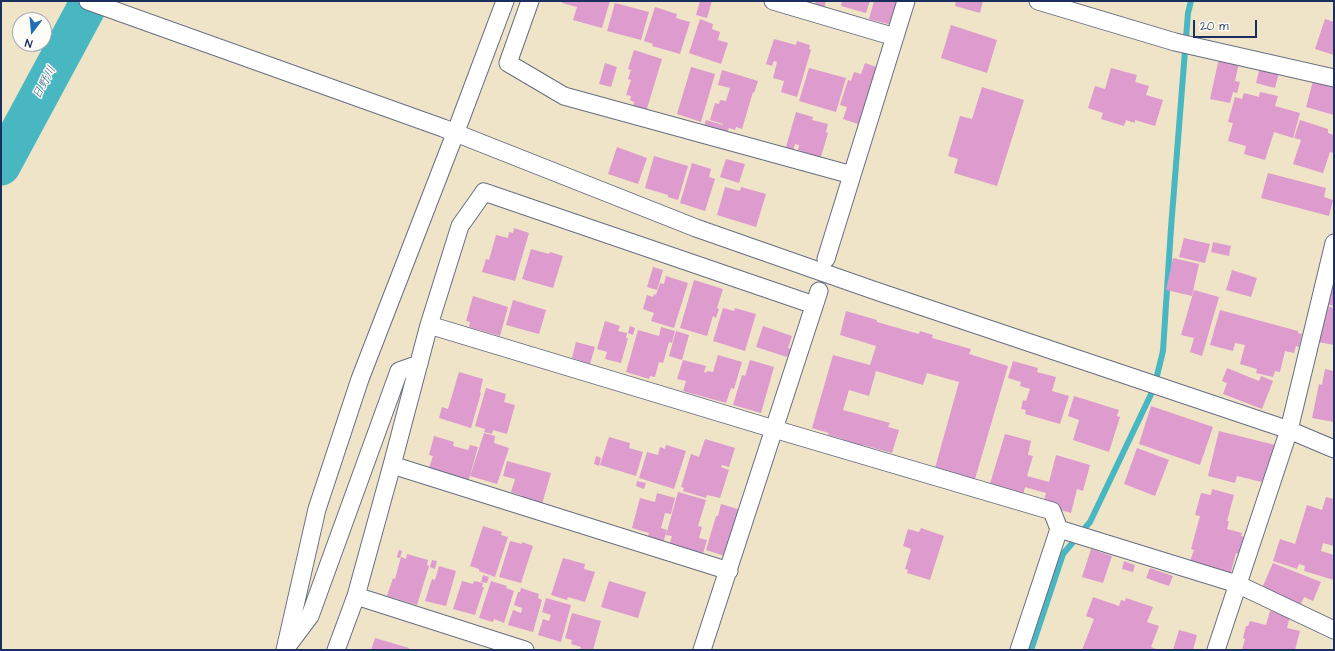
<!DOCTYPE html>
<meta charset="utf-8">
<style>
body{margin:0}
#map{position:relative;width:1335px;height:651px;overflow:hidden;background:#f0e4c8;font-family:"Architects Daughter",sans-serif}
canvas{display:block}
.frame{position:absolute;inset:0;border:2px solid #1b2f5e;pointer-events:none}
.north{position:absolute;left:12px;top:12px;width:40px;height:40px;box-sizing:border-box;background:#fdfcf7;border:1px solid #a3aaba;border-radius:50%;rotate:196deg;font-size:11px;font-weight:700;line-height:16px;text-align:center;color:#1b2f5e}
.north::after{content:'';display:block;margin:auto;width:14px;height:18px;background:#1f6fb2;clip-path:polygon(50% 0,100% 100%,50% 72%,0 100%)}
.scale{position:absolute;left:1193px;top:20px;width:64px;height:18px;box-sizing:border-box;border:2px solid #1b2f5e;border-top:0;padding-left:5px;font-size:12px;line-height:14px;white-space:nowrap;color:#1b2f5e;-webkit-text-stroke:3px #fdfcf7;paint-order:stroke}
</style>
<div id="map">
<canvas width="1335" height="651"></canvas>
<div class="frame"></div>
<div class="north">N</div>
<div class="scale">20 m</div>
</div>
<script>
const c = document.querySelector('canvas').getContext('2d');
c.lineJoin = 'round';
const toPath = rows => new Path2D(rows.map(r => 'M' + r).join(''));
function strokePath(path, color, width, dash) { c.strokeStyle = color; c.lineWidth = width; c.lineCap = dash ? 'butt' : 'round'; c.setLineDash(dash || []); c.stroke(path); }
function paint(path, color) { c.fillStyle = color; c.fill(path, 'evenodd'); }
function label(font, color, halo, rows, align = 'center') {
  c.font = font + ' "Architects Daughter","Klee One",sans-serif'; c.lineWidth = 3; c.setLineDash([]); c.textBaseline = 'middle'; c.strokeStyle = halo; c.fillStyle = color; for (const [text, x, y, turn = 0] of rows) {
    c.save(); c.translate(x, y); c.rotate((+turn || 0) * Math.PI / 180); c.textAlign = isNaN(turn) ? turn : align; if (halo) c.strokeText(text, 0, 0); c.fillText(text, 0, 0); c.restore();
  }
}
const stream = toPath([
 [1031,650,1063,554,1090,522,1154,388,1163,351,1171,228,1188,13,1191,1]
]);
const river = toPath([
 [1,166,90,1]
]);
const building = toPath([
 [562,1,610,1,602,28,573,20,577,7,562,3],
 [700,1,712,1,707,18,696,15],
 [816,1,826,1,824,9,814,7],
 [842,1,870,1,866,13,841,6],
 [874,1,911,1,903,28,869,19],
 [956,1,983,1,980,13,955,6],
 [615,3,649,12,641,40,607,31],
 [655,7,677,14,676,18,690,22,680,54,652,46,653,44,644,41],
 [700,19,713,24,712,29,720,32,718,40,728,43,721,64,689,53],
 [1325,19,1334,22,1334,55,1315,49],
 [951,25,997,40,987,73,941,58],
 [774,39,796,45,797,41,810,45,809,49,811,50,797,97,781,92,784,81,773,78,777,62,774,61,772,66,766,64],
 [634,50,662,59,646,112,633,108,634,102,630,100,631,96,626,95,631,80,628,79,631,70,628,69],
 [1219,58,1239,63,1235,81,1240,82,1237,93,1233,92,1230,103,1210,99],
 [605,63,617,67,611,87,599,84],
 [865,63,885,70,870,128,843,119,847,107,840,105,848,80,851,81,854,72,861,74],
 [691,67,715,74,701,122,677,114],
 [1260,67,1279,73,1275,88,1256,83],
 [809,68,846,78,836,112,799,101],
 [1111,68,1137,75,1135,82,1149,86,1146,95,1163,100,1155,126,1135,120,1135,123,1126,120,1124,126,1101,119,1103,113,1088,108,1095,86,1105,89],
 [722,70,758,81,754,93,753,92,742,129,736,127,735,130,729,128,726,136,703,129,706,120,723,125,723,124,710,120,715,103,719,104,720,100,726,101,730,88,718,85],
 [1313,81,1334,87,1334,115,1306,107],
 [982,87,1024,100,997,186,954,173,958,159,948,156,960,116,972,119],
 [1260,92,1278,96,1275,106,1300,113,1293,138,1274,132,1265,160,1244,154,1246,146,1228,141,1233,123,1228,122,1235,97,1242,99,1244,93,1259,97],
 [796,112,813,117,812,120,828,124,826,132,828,133,820,160,801,155,802,151,798,150,799,145,795,144,792,156,784,154],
 [1300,120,1328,129,1328,133,1334,135,1334,153,1330,152,1323,173,1293,164,1301,140,1294,138],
 [617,147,647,158,638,184,608,174],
 [654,156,688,166,678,200,668,197,668,195,645,188],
 [726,159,745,164,739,183,720,177],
 [692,163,711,169,709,177,715,179,705,211,680,203],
 [1268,173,1326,188,1324,197,1333,200,1329,216,1261,198],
 [725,187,740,191,741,187,766,194,756,227,717,215],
 [514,228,529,233,515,281,482,272,486,259,489,260,496,235,508,238,509,232,513,233],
 [1184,238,1210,244,1205,263,1179,257],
 [1213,242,1231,246,1229,256,1211,252],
 [531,249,549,254,550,252,563,256,553,288,522,279],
 [1173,258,1199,264,1192,296,1166,290],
 [653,267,663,270,657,290,647,287],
 [1232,270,1257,278,1251,297,1226,290],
 [666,276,688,283,674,328,651,321,654,313,643,309,647,295,653,297,654,294,656,295,660,283,664,284],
 [694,280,723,289,717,308,719,309,716,318,713,316,707,336,680,328],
 [1332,283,1334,283,1334,306,1326,304],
 [1194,290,1219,297,1202,356,1190,352,1194,338,1181,335],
 [473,296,508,307,500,336,469,327,470,322,466,321],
 [513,300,546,310,539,334,506,325],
 [1327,306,1334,308,1334,345,1318,342],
 [723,308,734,311,735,308,756,314,745,351,713,341],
 [1220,310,1298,331,1298,333,1302,334,1299,347,1296,346,1294,353,1285,351,1280,372,1275,371,1273,377,1256,373,1257,369,1240,364,1245,345,1235,343,1233,351,1210,345],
 [846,311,877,320,877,322,919,334,920,331,933,335,932,338,971,349,969,354,1008,366,975,479,935,468,959,382,927,373,923,385,876,371,869,396,849,390,843,410,890,423,888,427,899,430,892,453,863,445,862,447,843,442,843,439,828,435,829,433,812,428,833,355,870,365,876,346,840,335],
 [605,321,620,326,618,331,627,333,626,338,628,338,621,363,605,359,607,352,597,349],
 [630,326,635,328,633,335,628,333],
 [763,326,792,336,788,348,796,351,794,357,788,355,787,357,756,347],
 [661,327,675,331,672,343,669,342,663,363,659,362,655,377,650,376,649,379,626,372,638,330,659,336],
 [676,331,689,335,682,360,669,356],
 [576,342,595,347,590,364,572,358],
 [718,355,742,362,734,389,731,388,726,403,683,391,686,381,677,379,683,360,706,366,704,372,706,373,707,371,713,372],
 [750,360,774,367,761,413,733,405,742,375,745,376],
 [1013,361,1038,368,1037,372,1056,377,1052,391,1069,396,1060,424,1025,414,1026,410,1021,409,1023,400,1026,401,1030,389,1020,386,1021,382,1008,378],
 [1227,368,1259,381,1261,376,1273,381,1262,409,1223,394,1227,383,1222,381],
 [1325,369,1334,371,1334,422,1312,418,1319,384,1322,385],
 [459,372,483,379,480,392,481,393,471,428,439,418,442,407,448,409],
 [486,388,506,394,504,402,515,405,507,434,493,430,492,434,484,432,485,429,475,426],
 [1074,396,1119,410,1117,416,1120,417,1109,452,1073,440,1079,420,1068,416],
 [1151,406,1213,427,1200,465,1139,444],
 [1219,431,1275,445,1266,483,1237,476,1235,483,1208,476],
 [484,433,495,436,494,443,509,448,497,484,470,476],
 [1005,434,1031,441,1028,455,1033,456,1027,476,1049,482,1056,455,1090,465,1083,491,1077,489,1071,513,1043,505,1046,493,1025,487,1023,496,989,487],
 [434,436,454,442,453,446,468,450,470,445,478,447,467,486,428,471,433,456,429,455],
 [609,437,630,443,629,448,643,452,636,476,600,465],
 [705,439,735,448,729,467,722,465,721,467,729,470,720,498,707,495,706,498,683,491,684,488,681,487,691,454,699,457],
 [666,445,686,451,674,489,639,478,647,452,658,455,660,447,665,449],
 [1137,448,1169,460,1155,496,1124,484],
 [596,456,601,458,599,466,594,464],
 [507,461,551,473,542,504,523,499,523,496,511,492,515,479,503,476],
 [637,481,646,483,644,489,636,486],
 [1212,489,1234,495,1227,521,1229,521,1227,529,1242,533,1241,536,1248,538,1242,555,1236,553,1230,576,1189,564,1194,550,1191,549,1200,516,1195,515,1201,493,1211,495],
 [678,492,706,500,698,526,702,527,699,538,707,540,702,557,675,547,676,545,670,543,672,536,666,535],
 [657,493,675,498,671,514,665,513,661,528,667,530,663,543,647,538,649,533,632,528,640,498,655,502],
 [1326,497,1334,499,1334,546,1323,543,1321,551,1334,555,1334,580,1304,571,1305,566,1299,564,1297,569,1273,561,1280,539,1295,544,1307,505,1322,510],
 [721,504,754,514,740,561,706,550,716,516,718,516],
 [483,526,502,532,501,535,508,537,495,577,479,571,479,569,470,566],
 [921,528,944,536,930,580,907,573,908,570,905,569,911,549,903,546,908,529,919,532],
 [510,541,522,544,522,542,533,546,521,583,499,577],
 [1091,549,1112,556,1103,583,1082,577],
 [399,550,402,551,400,558,397,557],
 [407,554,428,560,427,565,429,566,417,605,387,596,393,578,395,579,401,557,406,559],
 [563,558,585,564,584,569,595,572,585,602,568,597,567,600,551,595],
 [432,560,437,561,435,569,430,567],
 [1124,561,1135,565,1133,572,1122,569],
 [1273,563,1321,582,1313,601,1304,597,1301,604,1262,588],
 [439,566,456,571,446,606,425,601,432,579,435,580],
 [1150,568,1173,576,1169,586,1146,578],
 [483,575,489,577,487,583,481,582],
 [462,581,473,584,474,581,483,583,482,587,484,587,475,615,453,609],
 [491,581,507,586,506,588,514,591,504,623,494,619,493,622,479,618],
 [609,581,646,592,638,618,601,607],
 [521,588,539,594,538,598,542,600,533,632,508,625,513,610,521,613,522,608,514,605,518,592,520,592],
 [1093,597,1119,606,1121,600,1125,601,1126,598,1153,607,1147,622,1159,626,1151,647,1159,650,1082,650,1094,619,1086,616],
 [546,598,571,605,561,642,538,635,543,619,549,621,551,615,542,612],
 [1270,611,1290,616,1287,628,1300,631,1295,650,1242,650,1245,639,1243,638,1246,626,1248,626,1250,621,1266,625],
 [572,613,601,621,593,650,580,650,581,647,571,644,572,640,565,638],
 [1179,630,1197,635,1193,650,1173,650],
 [375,638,409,648,409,650,371,650]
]);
const minor = toPath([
 [88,1,443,128,696,228,873,290,1289,430,1334,449],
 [530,1,508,63,564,96,852,175],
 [773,1,895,37],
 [1038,1,1175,42,1334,78],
 [826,259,906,1],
 [429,325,774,429,1052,511,1059,529,1019,650],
 [392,465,729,571],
 [1059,529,1237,584,1334,630],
 [356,596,525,650],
 [289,644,310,616,399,371,419,364],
 [285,650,317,509,360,379,455,134,505,1],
 [336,650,356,596,392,465,429,325,460,226,484,192,814,305],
 [702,650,819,291],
 [1216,650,1289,430,1334,243]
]);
const waterNames = [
 ["日野川",45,83,-62]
];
strokePath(stream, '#48b7c1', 6);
strokePath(river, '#48b7c1', 39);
paint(building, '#dd9bce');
strokePath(minor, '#666e83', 19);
strokePath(minor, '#fff', 17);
label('italic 12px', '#2b5f81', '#fdfcf7', waterNames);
</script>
